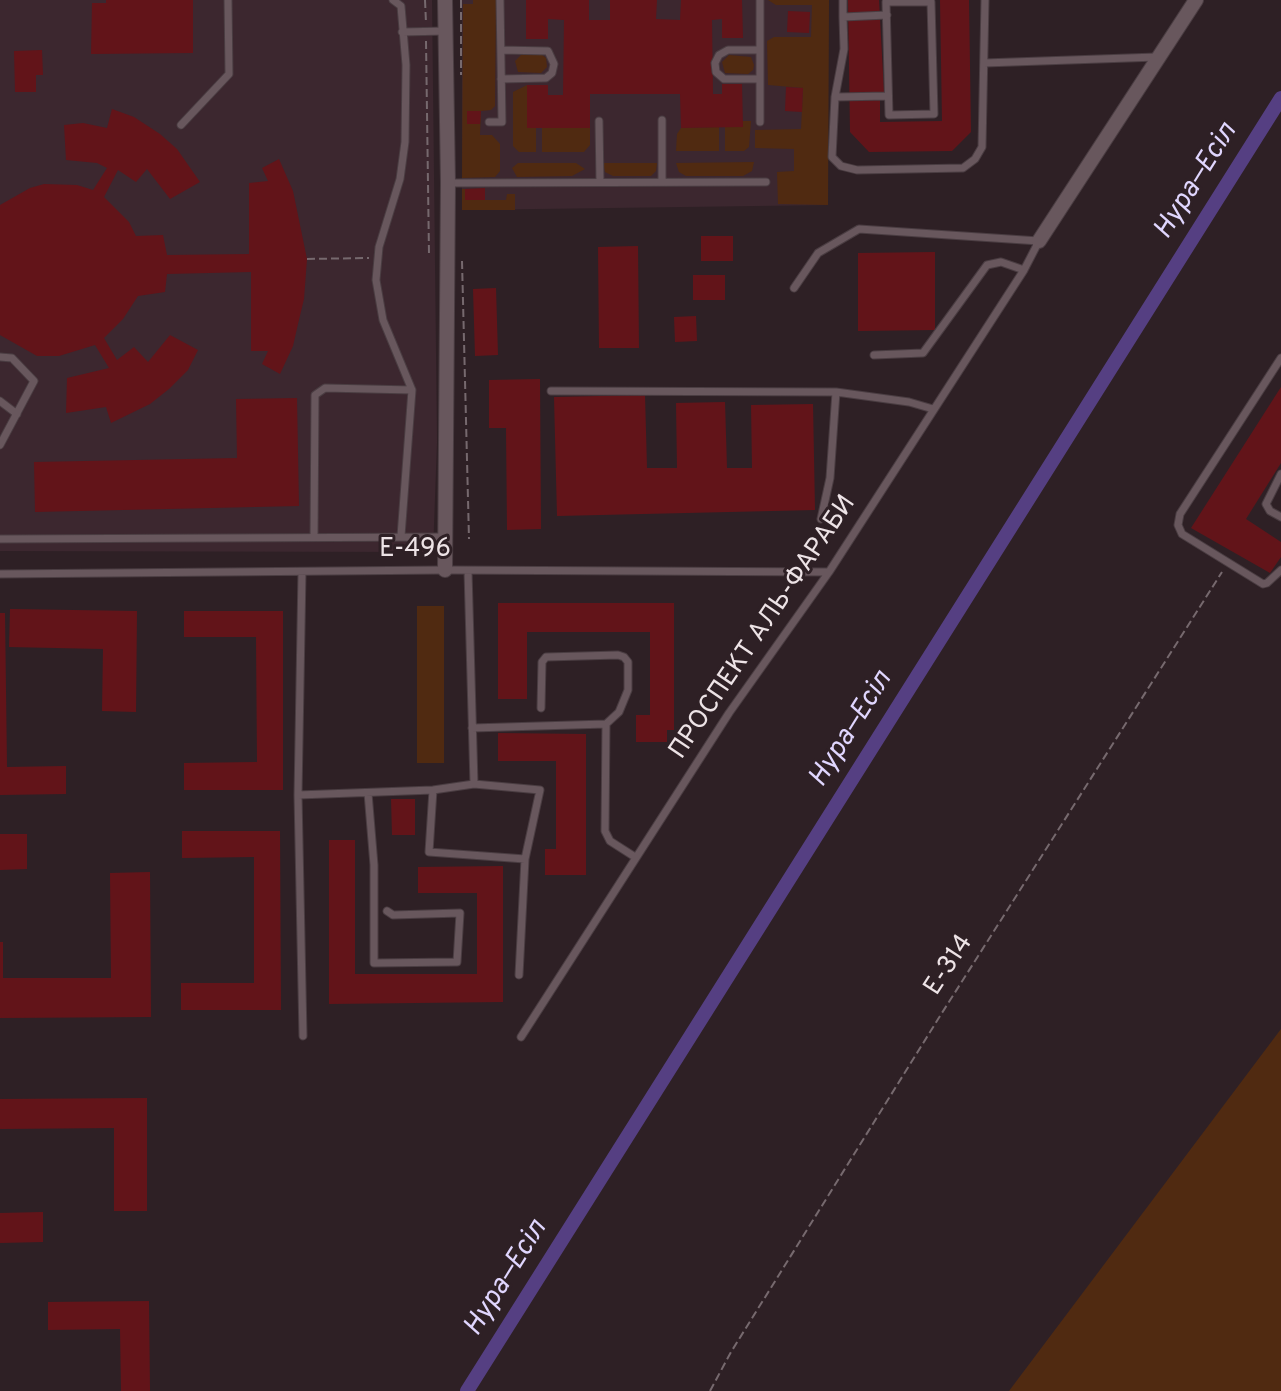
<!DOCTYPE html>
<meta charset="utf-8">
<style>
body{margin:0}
canvas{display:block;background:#2e2025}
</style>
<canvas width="1281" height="1391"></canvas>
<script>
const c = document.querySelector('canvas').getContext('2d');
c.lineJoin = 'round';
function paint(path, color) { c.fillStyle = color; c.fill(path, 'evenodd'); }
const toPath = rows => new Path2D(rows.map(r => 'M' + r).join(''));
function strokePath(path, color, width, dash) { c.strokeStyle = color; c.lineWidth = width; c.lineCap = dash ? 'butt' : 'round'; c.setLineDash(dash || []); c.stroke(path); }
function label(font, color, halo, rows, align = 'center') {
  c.font = font + ' Overpass,sans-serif'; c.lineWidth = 6; c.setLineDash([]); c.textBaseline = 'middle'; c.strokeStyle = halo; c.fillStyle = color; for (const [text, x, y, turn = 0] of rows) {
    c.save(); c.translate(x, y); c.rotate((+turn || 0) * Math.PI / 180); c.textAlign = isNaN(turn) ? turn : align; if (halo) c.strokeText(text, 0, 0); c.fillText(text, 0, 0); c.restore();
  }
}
const built = toPath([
 [0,0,432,0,437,442,433,552,0,551],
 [462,0,828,0,828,205,462,210]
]);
const green = toPath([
 [473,0,496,0,495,106,491,110,481,111,480,135,492,135,500,144,500,171,495,177,462,178,463,4,473,4],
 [768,0,829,0,828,205,778,204,777,172,794,171,794,149,755,148,755,130,801,129,803,88,768,85,767,41,774,37,811,37,812,5,776,5],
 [522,54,541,54,546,58,547,67,541,73,518,72,515,61],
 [729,55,751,57,754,65,753,70,748,74,725,73,722,62],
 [527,85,527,128,536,128,536,152,519,152,513,146,513,92],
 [743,121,751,121,749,147,744,151,725,151,725,127],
 [719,127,719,151,676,151,677,134,681,128],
 [542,128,590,128,590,145,584,152,542,152],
 [754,162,752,171,743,176,686,176,679,172,676,163],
 [518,163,576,163,585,169,572,176,517,177,512,168],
 [603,163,657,163,656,171,651,176,613,176,605,172],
 [462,189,465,189,466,200,506,200,507,194,515,194,515,210,462,210],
 [417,606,444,606,444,763,417,763],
 [1281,1029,1281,1391,1009,1391]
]);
const canal = toPath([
 [467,1391,1281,98]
]);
const building = toPath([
 [106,0,193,0,193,53,91,54,92,3,106,3],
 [526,0,589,0,589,20,610,20,610,0,657,0,656,19,680,20,681,0,742,0,743,38,722,38,722,19,712,20,713,94,722,94,722,84,742,84,743,127,681,128,680,94,590,94,590,128,527,128,527,85,548,85,548,95,563,95,564,20,548,19,548,39,526,39],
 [848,0,879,0,884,92,880,92,880,122,942,121,940,0,969,0,971,132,952,151,869,152,850,132],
 [788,11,810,12,809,33,787,32],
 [42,50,43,75,36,75,36,92,15,92,14,51],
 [786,87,803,88,802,112,785,111],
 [112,109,134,117,160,134,177,149,200,182,170,199,147,169,136,182,118,170,104,197,129,222,136,236,163,235,167,255,249,254,249,183,268,181,262,168,279,159,293,191,307,259,304,299,298,324,293,346,280,374,262,364,268,351,251,351,251,272,167,274,165,292,138,296,123,319,104,338,117,360,134,347,148,362,170,335,198,350,188,370,169,389,150,404,111,423,106,407,66,413,67,378,109,368,95,345,59,356,37,356,0,335,0,205,30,188,44,184,77,185,93,190,107,168,97,163,66,160,64,125,83,123,107,128],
 [467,111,481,111,480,124,467,124],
 [485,188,485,200,465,200,465,189],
 [701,236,733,236,733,261,701,261],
 [638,246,639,348,599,348,598,247],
 [935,252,935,330,858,331,858,253],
 [693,275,725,275,725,300,693,300],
 [496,288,498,355,475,356,473,289],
 [696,316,697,341,675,342,674,317],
 [540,379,541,529,507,530,506,428,489,428,489,380],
 [1281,387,1281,463,1246,519,1281,542,1281,557,1270,573,1191,528],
 [645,395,647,468,677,468,676,403,725,402,727,468,752,468,751,405,813,404,815,510,557,516,554,397],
 [297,398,299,506,35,512,34,462,237,458,236,399],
 [498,603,674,603,674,730,667,730,667,742,636,742,636,715,650,715,650,632,527,632,527,699,498,699],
 [10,609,137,611,136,712,102,711,103,649,9,647],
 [184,611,283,611,283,790,184,790,184,763,257,762,256,637,184,637],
 [0,613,5,613,7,767,66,766,66,794,0,795],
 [498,733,586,734,586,875,545,875,545,849,556,849,556,761,498,761],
 [391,799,415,799,415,835,392,835],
 [182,831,280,831,281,1010,181,1010,181,983,254,983,254,857,182,858],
 [0,834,27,834,27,869,0,870],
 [329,840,355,840,355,974,477,974,477,893,418,893,418,867,503,866,503,1002,329,1004],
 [150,872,151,1017,0,1018,0,942,3,942,3,978,111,978,110,873],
 [147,1098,147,1211,114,1211,114,1128,0,1129,0,1099],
 [43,1212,43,1242,0,1243,0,1213],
 [149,1301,150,1391,121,1391,120,1329,48,1330,48,1302]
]);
const path = toPath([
 [425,0,426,23],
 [461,0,461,75],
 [426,41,429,255],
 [307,259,369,258],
 [462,261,469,539],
 [710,1391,731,1352,940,1016,1222,572]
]);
const service = toPath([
 [393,0,401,6,406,65,405,142,400,179,379,247,376,280,383,320,412,390,401,536],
 [843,0,843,17,887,15],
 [886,2,931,2,934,114,889,115,886,2],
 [843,17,844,49,835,97,888,96],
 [402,32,446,31],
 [501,50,548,51,554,64,552,73,546,78,501,79],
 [984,63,1157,57],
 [760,79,724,79,716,72,715,63,719,55,728,50,760,50],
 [835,97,832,157,841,166,857,170,963,168,975,159,982,147,985,0],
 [599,121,600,182],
 [489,122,502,122,500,0],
 [760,122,760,0],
 [181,125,229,74,228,0],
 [662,182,662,120],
 [448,183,766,182],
 [874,355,923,353,987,265,1001,262,1024,270],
 [0,357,12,358,34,381,0,445],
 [1281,358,1180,514,1178,525,1182,534,1263,584,1267,583,1281,570],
 [551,391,836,392,909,402,933,409],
 [0,401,17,414],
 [1281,474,1266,504,1270,511,1281,517],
 [821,519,830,478,836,392],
 [314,537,315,395,325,388,412,390],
 [0,539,446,537],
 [468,571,474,784,540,790,525,859,519,975],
 [302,572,298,795,303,1036],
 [0,574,445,570,829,572],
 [606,724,605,831,610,841,635,857],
 [472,728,606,724,619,712,628,690,628,662,624,657,618,655,546,657,542,662,541,708],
 [433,790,429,852,525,859],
 [368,793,374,865,374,963,457,962,460,913,393,915,387,911],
 [298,795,433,790,474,784],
 [521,1037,729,713,829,572,1024,270,1039,241,859,229,818,253,794,288]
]);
const minor = toPath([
 [445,0,448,183,445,570],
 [1039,241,1196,0]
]);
const streetNames = [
 ["E-496",415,551],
 ["ПРОСПЕКТ АЛЬ-ФАРАБИ",764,628,-56],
 ["E-314",950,966,-57]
];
const waterNames = [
 ["Нура—Есіл",1197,182,-58],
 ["Нура—Есіл",852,730,-58],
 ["Нура—Есіл",507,1279,-58]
];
paint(built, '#3c272f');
paint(green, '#502a11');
strokePath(canal, '#553f82', 14);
paint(building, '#621419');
strokePath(service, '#4a3d42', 9);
strokePath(minor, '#4a3d42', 16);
strokePath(path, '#76696e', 2, [8, 4]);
strokePath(service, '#68575d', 7);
strokePath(minor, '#68575d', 14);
label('26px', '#ede3e6', '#2e2025', streetNames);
label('italic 28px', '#e0d6fe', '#2e2025', waterNames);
</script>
